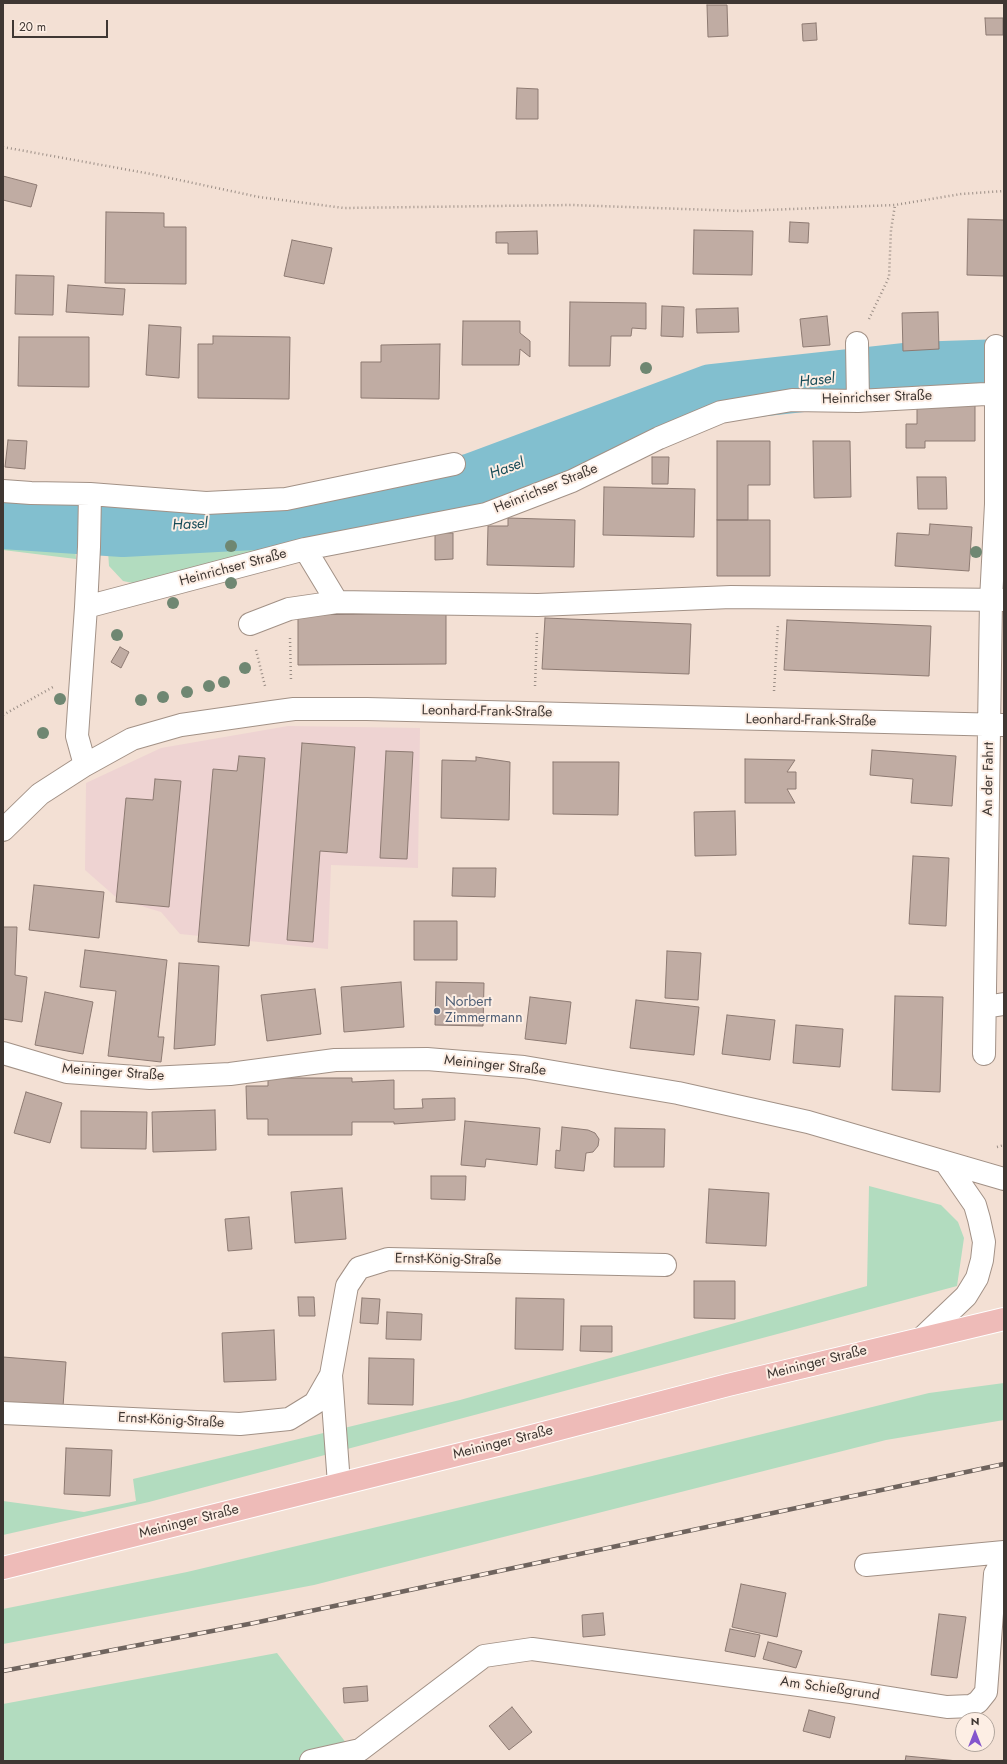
<!DOCTYPE html>
<meta charset="utf-8">
<style>
body{margin:0}
#map{position:relative;width:1007px;height:1764px;overflow:hidden;background:#f3e0d4;font-family:Jost,sans-serif}
canvas{display:block}
.frame{position:absolute;inset:0;border:4px solid #3f3733;pointer-events:none}
.north{position:absolute;left:955px;top:1712px;width:40px;height:40px;box-sizing:border-box;background:#fdeee4;border:1px solid #b1a59d;border-radius:50%;rotate:0deg;font-size:11px;font-weight:700;line-height:16px;text-align:center;color:#3f3733}
.north::after{content:'';display:block;margin:auto;width:14px;height:18px;background:#8455cd;clip-path:polygon(50% 0,100% 100%,50% 72%,0 100%)}
.scale{position:absolute;left:12px;top:20px;width:96px;height:18px;box-sizing:border-box;border:2px solid #3f3733;border-top:0;padding-left:5px;font-size:12px;line-height:14px;white-space:nowrap;color:#3f3733;-webkit-text-stroke:3px #fdeee4;paint-order:stroke}
</style>
<div id="map">
<canvas width="1007" height="1764"></canvas>
<div class="frame"></div>
<div class="north">N</div>
<div class="scale">20 m</div>
</div>
<script>
const c = document.querySelector('canvas').getContext('2d');
c.lineJoin = 'round';
function paint(path, color) { c.fillStyle = color; c.fill(path, 'evenodd'); }
const toPath = rows => new Path2D(rows.map(r => 'M' + r).join(''));
function strokePath(path, color, width, dash) { c.strokeStyle = color; c.lineWidth = width; c.lineCap = dash ? 'butt' : 'round'; c.setLineDash(dash || []); c.stroke(path); }
function label(font, color, halo, rows, align = 'center') {
  c.font = font + ' Jost,sans-serif'; c.lineWidth = 4; c.setLineDash([]); c.textBaseline = 'middle'; c.strokeStyle = halo; c.fillStyle = color; for (const [text, x, y, turn = 0] of rows) {
    c.save(); c.translate(x, y); c.rotate((+turn || 0) * Math.PI / 180); c.textAlign = isNaN(turn) ? turn : align; if (halo) c.strokeText(text, 0, 0); c.fillText(text, 0, 0); c.restore();
  }
}
const industrial = toPath([
 [288,726,420,728,418,868,331,865,328,949,180,934,161,912,118,899,85,870,86,783,161,748]
]);
const green = toPath([
 [3,504,73,512,76,559,3,550],
 [318,542,142,585,123,581,109,566,108,551,212,550],
 [869,1186,941,1205,958,1222,964,1238,957,1286,149,1502,3,1535,3,1501,84,1512,136,1501,133,1479,460,1400,867,1286],
 [1004,1383,1004,1420,886,1440,314,1585,3,1644,3,1609,187,1572,592,1476,929,1393],
 [277,1653,360,1761,3,1761,3,1704]
]);
const river = toPath([
 [3,520,123,528,329,517,473,482,712,393,913,371,1004,368]
]);
const building = toPath([
 [707,5,727,5,728,36,708,37,707,5],
 [985,18,1003,18,1003,35,986,35,985,18],
 [816,23,817,40,803,41,802,24,816,23],
 [517,88,538,89,538,119,516,119,517,88],
 [3,176,37,185,31,207,3,200,3,176],
 [106,212,164,213,164,227,186,227,186,284,105,283,106,212],
 [968,219,1004,220,1004,276,967,275,968,219],
 [790,222,809,223,808,243,789,242,790,222],
 [694,230,753,231,752,275,693,274,694,230],
 [537,231,538,254,508,254,508,243,496,243,496,232,537,231],
 [292,240,332,248,324,284,284,276,292,240],
 [16,275,54,276,53,315,15,314,16,275],
 [68,285,125,289,123,315,66,312,68,285],
 [570,302,646,303,646,329,632,328,631,336,611,336,610,366,569,366,570,302],
 [662,306,684,307,683,337,661,336,662,306],
 [738,308,739,332,697,333,696,309,738,308],
 [938,312,939,349,903,351,902,313,938,312],
 [827,316,830,345,803,347,800,319,827,316],
 [463,321,520,321,520,333,530,341,530,357,520,349,519,365,462,365,463,321],
 [149,325,181,327,179,378,146,375,149,325],
 [213,336,290,337,289,399,198,398,198,344,213,344,213,336],
 [19,337,89,337,89,387,18,386,19,337],
 [440,344,439,399,361,398,361,362,381,362,381,345,440,344],
 [917,400,975,400,975,441,925,441,925,448,906,448,906,424,917,424,917,400],
 [8,440,27,441,25,469,5,467,8,440],
 [717,441,770,441,770,485,748,485,748,520,717,520,717,441],
 [813,441,850,441,851,497,814,498,813,441],
 [652,457,669,457,668,484,652,484,652,457],
 [917,477,946,477,947,509,918,509,917,477],
 [604,487,695,489,694,537,603,535,604,487],
 [508,518,575,520,574,567,487,565,488,526,508,526,508,518],
 [717,520,770,520,770,576,717,576,717,520],
 [930,524,972,527,969,571,895,566,897,533,929,535,930,524],
 [435,533,453,533,453,559,435,560,435,533],
 [446,613,446,664,298,665,298,615,446,613],
 [545,618,691,624,689,674,542,669,545,618],
 [787,620,931,626,929,676,784,670,787,620],
 [120,647,129,652,121,668,111,662,120,647],
 [302,743,355,747,347,853,320,851,313,942,287,940,302,743],
 [872,750,956,756,952,806,911,803,913,779,870,775,872,750],
 [386,751,413,752,407,859,380,858,386,751],
 [239,756,265,758,249,946,198,942,213,769,237,771,239,756],
 [476,757,510,762,509,820,441,818,442,760,476,761,476,757],
 [745,759,795,760,787,772,796,772,796,789,787,789,795,803,745,803,745,759],
 [553,762,619,762,618,815,553,814,553,762],
 [155,779,181,781,169,907,116,902,126,798,153,800,155,779],
 [735,811,736,855,695,856,694,812,735,811],
 [913,856,949,858,946,926,909,924,913,856],
 [453,868,496,868,495,897,452,896,453,868],
 [34,885,104,892,99,938,29,930,34,885],
 [414,921,457,921,457,960,414,960,414,921],
 [3,927,17,927,15,975,27,977,22,1022,3,1019,3,927],
 [85,950,167,960,158,1037,164,1037,161,1062,108,1056,116,991,80,987,85,950],
 [667,951,701,953,698,1000,665,998,667,951],
 [179,963,219,966,215,1045,174,1049,179,963],
 [401,982,404,1027,344,1032,341,987,401,982],
 [436,982,484,983,483,1026,435,1025,436,982],
 [315,989,321,1034,267,1041,261,995,315,989],
 [45,992,93,1002,83,1054,35,1045,45,992],
 [895,996,943,997,940,1092,892,1090,895,996],
 [530,997,571,1002,566,1044,525,1039,530,997],
 [636,1000,699,1007,694,1055,630,1048,636,1000],
 [727,1015,775,1020,770,1060,722,1054,727,1015],
 [796,1025,843,1029,840,1067,793,1063,796,1025],
 [268,1078,352,1078,352,1082,394,1080,394,1109,423,1108,422,1099,455,1098,455,1120,394,1124,394,1122,352,1122,352,1135,268,1135,268,1119,247,1119,246,1086,268,1086,268,1078],
 [26,1092,62,1103,50,1143,14,1133,26,1092],
 [215,1110,216,1150,153,1152,152,1112,215,1110],
 [81,1111,147,1112,146,1149,81,1148,81,1111],
 [465,1121,540,1128,537,1165,486,1159,485,1167,461,1165,465,1121],
 [562,1127,588,1130,595,1133,599,1139,598,1146,593,1152,586,1153,584,1171,555,1168,556,1150,560,1151,562,1127],
 [615,1128,665,1129,664,1167,614,1167,615,1128],
 [431,1176,466,1176,465,1200,431,1199,431,1176],
 [342,1188,346,1239,295,1243,291,1192,342,1188],
 [709,1189,769,1193,766,1246,706,1243,709,1189],
 [249,1217,252,1249,228,1251,225,1219,249,1217],
 [694,1281,735,1281,735,1319,694,1318,694,1281],
 [298,1297,314,1297,315,1316,299,1316,298,1297],
 [362,1298,380,1299,378,1324,360,1323,362,1298],
 [516,1298,564,1299,563,1350,515,1349,516,1298],
 [387,1312,422,1314,421,1340,386,1339,387,1312],
 [581,1326,612,1326,612,1352,580,1351,581,1326],
 [274,1330,276,1380,224,1382,222,1333,274,1330],
 [3,1357,66,1362,63,1407,3,1403,3,1357],
 [369,1358,414,1359,413,1405,368,1404,369,1358],
 [66,1448,112,1450,110,1496,64,1494,66,1448],
 [741,1584,786,1593,777,1637,732,1627,741,1584],
 [603,1613,605,1635,583,1637,582,1615,603,1613],
 [939,1614,966,1617,957,1678,931,1675,939,1614],
 [730,1629,760,1635,755,1657,725,1651,730,1629],
 [768,1642,802,1651,796,1668,763,1659,768,1642],
 [367,1686,368,1701,344,1703,343,1688,367,1686],
 [512,1707,532,1732,509,1750,489,1726,512,1707],
 [809,1710,835,1717,830,1738,803,1731,809,1710],
 [906,1756,958,1761,905,1761,906,1756]
]);
const path = toPath([
 [3,147,151,174,259,197,344,208,571,205,741,211,895,205,961,194,1004,191],
 [869,319,889,277,891,230,895,205],
 [290,638,291,681],
 [256,650,265,686],
 [535,686,537,633],
 [774,691,778,624],
 [3,715,53,687],
 [997,1147,1004,1145]
]);
const minor = toPath([
 [857,343,858,401],
 [3,491,31,493,90,494,206,503,286,499,454,464],
 [305,549,337,602,538,605,731,597,1004,600],
 [86,607,89,547,90,494],
 [250,624,289,609,337,602],
 [85,765,77,736,86,607,305,549,486,514,572,481,659,438,721,412,792,400,858,401,1004,393],
 [3,830,40,794,85,765,132,739,181,725,272,712,294,709,367,709,1004,725],
 [985,1007,1004,1004],
 [3,1053,67,1072,150,1078,230,1074,335,1060,427,1059,524,1067,678,1093,808,1122,1004,1179],
 [984,1054,991,600,996,504,996,346],
 [922,1338,966,1296,977,1278,982,1260,984,1242,979,1219,975,1205,946,1163],
 [331,1375,339,1484],
 [3,1413,240,1424,289,1419,315,1403,331,1375,347,1286,359,1268,388,1259,665,1265],
 [866,1565,1004,1552],
 [311,1761,360,1750,484,1656,532,1649,851,1692,947,1707,971,1706,978,1702,986,1692,995,1574,1004,1558]
]);
const major = toPath([
 [3,1568,513,1441,728,1385,1004,1319]
]);
const rail = toPath([
 [3,1671,254,1623,1004,1464]
]);
const trees = [
 [646,368],
 [231,546],
 [976,552],
 [231,583],
 [173,603],
 [117,635],
 [245,668],
 [224,682],
 [209,686],
 [187,692],
 [163,697],
 [60,699],
 [141,700],
 [43,733]
];
const markers = [
 [437,1011,4,"#5c6f8a"]
];
const streetNames = [
 ["Heinrichser Straße",877,398,-2],
 ["Heinrichser Straße",546,489,-22],
 ["Heinrichser Straße",233,568,-15],
 ["Leonhard-Frank-Straße",487,712,1],
 ["Leonhard-Frank-Straße",811,721,1],
 ["An der Fahrt",989,779,-89],
 ["Meininger Straße",495,1066,6],
 ["Meininger Straße",113,1073,4],
 ["Ernst-König-Straße",448,1260,1],
 ["Meininger Straße",817,1363,-14],
 ["Ernst-König-Straße",171,1421,3],
 ["Meininger Straße",503,1443,-14],
 ["Meininger Straße",189,1522,-14],
 ["Am Schießgrund",830,1689,8]
];
const serviceNames = [
 ["Norbert",445,1003],
 ["Zimmermann",445,1019]
];
const waterNames = [
 ["Hasel",817,381,-6],
 ["Hasel",507,469,-20],
 ["Hasel",190,525,-3]
];
paint(industrial, '#eed3d2');
paint(green, '#b2dcbf');
strokePath(river, '#82bfcf', 58);
paint(building, '#c0aca3');
strokePath(building, '#8d7a72', 1);
strokePath(minor, '#a29186', 24);
strokePath(major, '#fff', 24);
strokePath(path, '#9b8e86', 2.5, [1, 3]);
strokePath(minor, '#fff', 22);
strokePath(major, '#eebbb8', 22);
strokePath(rail, '#6f645e', 4.5);
strokePath(rail, '#fdeee4', 3, [9]);
c.fillStyle = '#6f8772';
for (const [x, y] of trees) { c.beginPath(); c.arc(x, y, 6, 0, 2 * Math.PI); c.fill(); }
for (const [x, y, r, color] of markers) { const dot = new Path2D(); dot.arc(x, y, r, 0, 2 * Math.PI); c.fillStyle = color; c.fill(dot); strokePath(dot, '#fdeee4', 1.5); }
label('14px', '#3f3733', '#fdeee4', streetNames);
label('14px', '#4e5e75', '#fdeee4', serviceNames, 'left');
label('italic 15px', '#174c58', '#fdeee4', waterNames);
</script>
